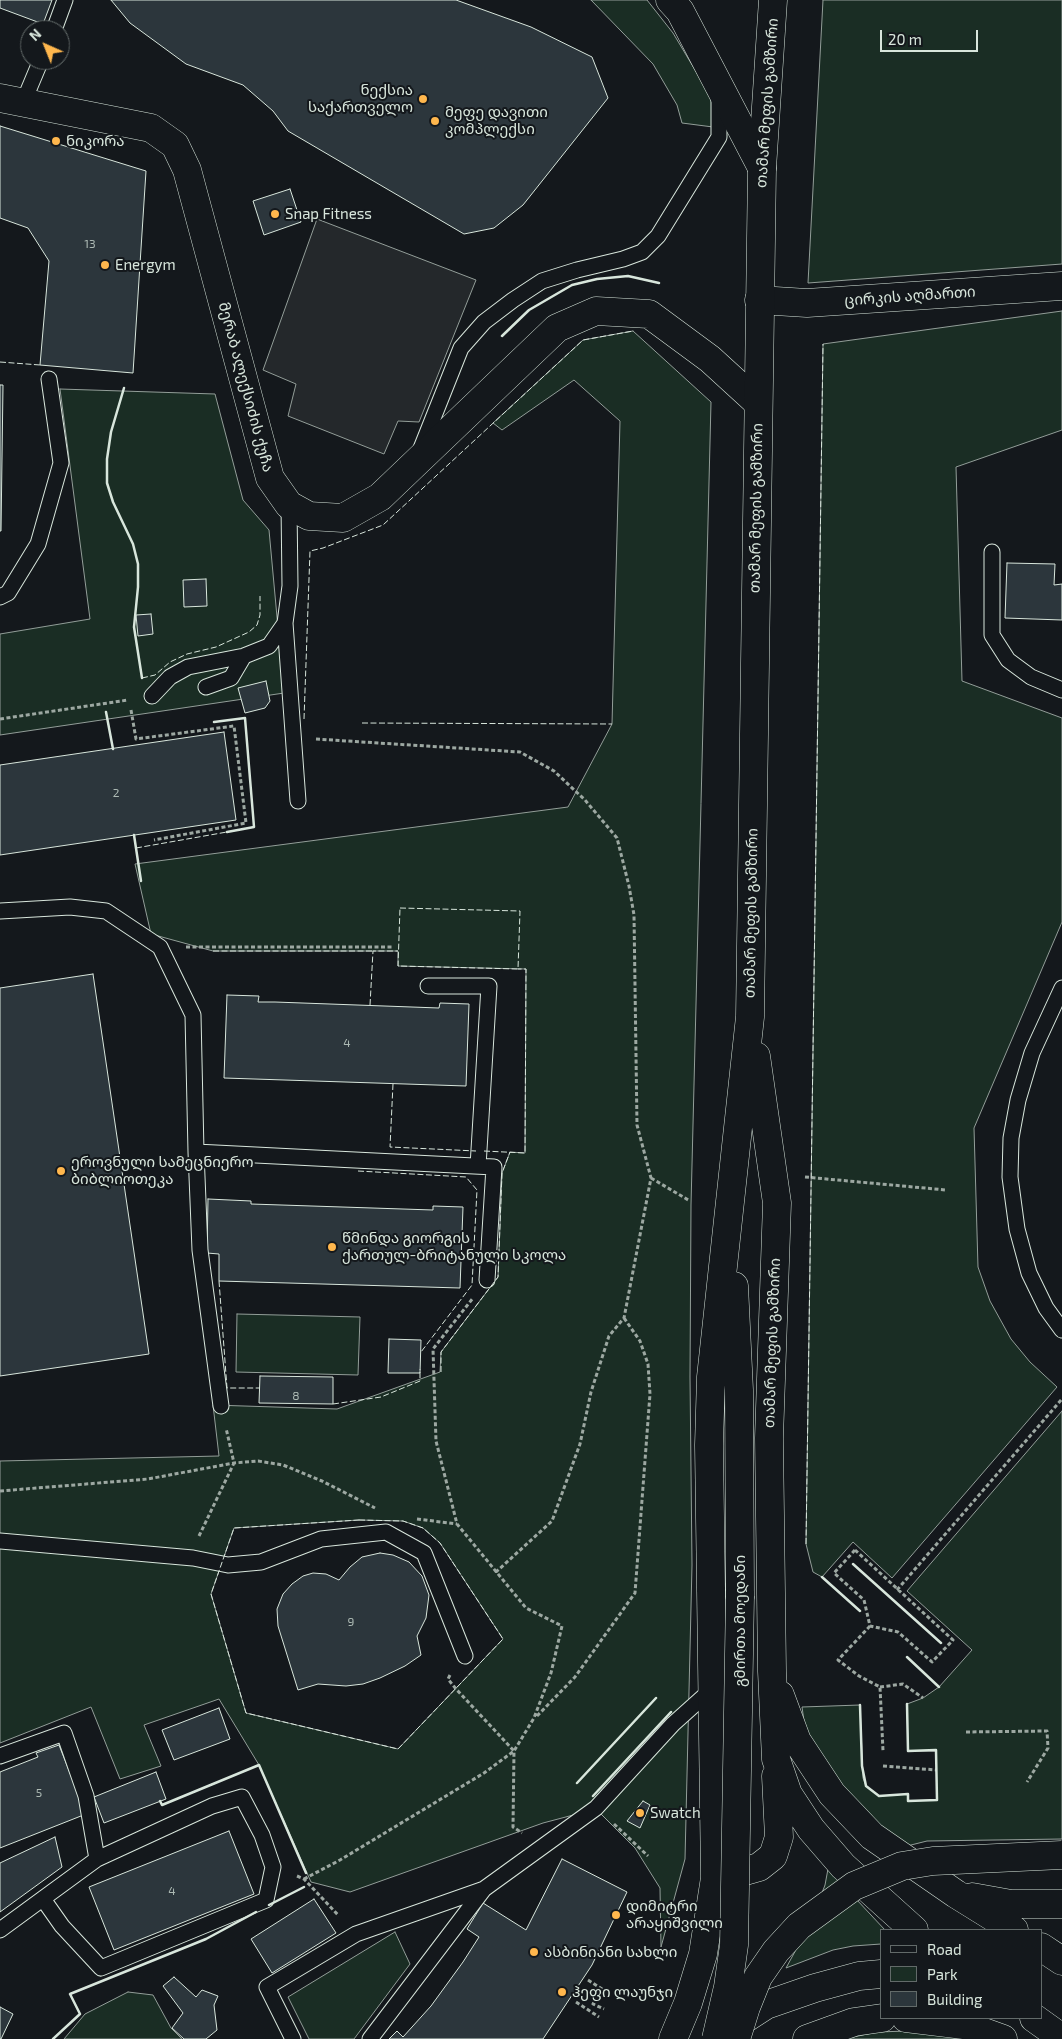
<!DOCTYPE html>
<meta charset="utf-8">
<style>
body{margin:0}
#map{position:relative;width:1062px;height:2039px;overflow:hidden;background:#14181c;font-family:"Exo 2",sans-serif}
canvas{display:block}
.legend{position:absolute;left:880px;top:1929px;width:162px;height:90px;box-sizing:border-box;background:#14181c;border:1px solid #626a69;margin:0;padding:6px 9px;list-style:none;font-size:15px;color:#d8e6dc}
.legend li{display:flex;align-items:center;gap:10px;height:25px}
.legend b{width:25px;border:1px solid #626a69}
.north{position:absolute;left:20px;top:20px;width:50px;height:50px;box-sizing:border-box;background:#14181c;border:1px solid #626a69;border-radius:50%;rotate:316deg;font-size:14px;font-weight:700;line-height:20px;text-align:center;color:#d8e6dc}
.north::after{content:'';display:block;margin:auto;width:18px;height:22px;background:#ffb74d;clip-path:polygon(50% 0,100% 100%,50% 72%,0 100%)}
.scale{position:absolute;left:880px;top:30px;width:98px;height:22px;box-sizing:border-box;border:2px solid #d8e6dc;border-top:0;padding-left:6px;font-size:15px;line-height:18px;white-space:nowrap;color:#d8e6dc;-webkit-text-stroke:4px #14181c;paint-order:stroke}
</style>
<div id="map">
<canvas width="1062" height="2039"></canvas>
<ul class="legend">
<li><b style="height:6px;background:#14181c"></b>Road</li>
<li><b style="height:14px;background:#1a2d24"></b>Park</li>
<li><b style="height:14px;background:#2c363c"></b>Building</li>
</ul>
<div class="north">N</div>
<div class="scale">20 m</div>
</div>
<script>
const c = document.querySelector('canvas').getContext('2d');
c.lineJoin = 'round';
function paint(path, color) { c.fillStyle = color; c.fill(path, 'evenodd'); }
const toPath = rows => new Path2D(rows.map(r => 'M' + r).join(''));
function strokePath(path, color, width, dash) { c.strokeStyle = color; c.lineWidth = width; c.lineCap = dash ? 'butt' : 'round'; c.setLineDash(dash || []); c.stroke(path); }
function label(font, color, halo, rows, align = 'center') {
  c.font = font + ' "Exo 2","Noto Sans Georgian",sans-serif'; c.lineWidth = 4; c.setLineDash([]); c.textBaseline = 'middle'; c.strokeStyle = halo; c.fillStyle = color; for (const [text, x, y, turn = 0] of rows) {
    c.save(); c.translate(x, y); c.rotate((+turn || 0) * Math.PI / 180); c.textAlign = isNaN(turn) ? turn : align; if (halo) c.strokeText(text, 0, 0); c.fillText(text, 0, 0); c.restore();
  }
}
const green = toPath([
 [591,0,647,0,673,33,713,100,713,127,682,123,677,105,653,64,591,0],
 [823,0,1062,0,1062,264,808,283,823,0],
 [1062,311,1062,430,956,467,962,681,1062,718,1062,922,974,1128,978,1267,990,1301,1011,1339,1030,1362,1057,1387,892,1578,853,1542,822,1577,813,1572,806,1544,823,344,1062,311],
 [633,331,711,402,691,1205,690,1377,692,1565,685,1859,661,1947,660,1888,635,1848,596,1809,543,1823,350,1892,311,1882,259,1765,219,1699,144,1725,161,1766,120,1779,91,1707,0,1743,0,1461,219,1456,213,1405,337,1409,440,1372,441,1352,498,1277,502,1173,510,1152,525,1153,526,969,398,966,398,951,213,951,151,934,135,864,568,807,612,724,620,421,574,380,502,430,493,423,583,340,633,331],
 [359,1520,403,1521,423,1528,440,1543,503,1639,398,1749,246,1713,211,1594,234,1528,359,1520],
 [60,389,215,394,243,500,269,530,284,693,0,735,0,634,90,619,60,389],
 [237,1314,360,1317,358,1375,236,1372,237,1314],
 [1062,1411,1062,1839,927,1841,895,1849,874,1831,806,1735,802,1707,860,1705,863,1778,866,1786,879,1796,908,1794,908,1801,937,1800,936,1751,908,1751,907,1704,923,1698,939,1687,972,1650,907,1591,1062,1411],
 [828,1869,885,1930,881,1930,881,1944,853,1946,833,1950,786,1968,810,1924,825,1885,828,1869],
 [395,1932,410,1964,354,2039,309,2039,288,1997,395,1932],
 [128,1992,153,1995,171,2028,182,2039,64,2039,85,2014,128,1992],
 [908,2031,943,2035,958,2039,844,2039,877,2032,908,2031]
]);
const parking = toPath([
 [317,219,476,280,419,422,398,421,384,454,288,416,296,384,263,370,317,219]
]);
const building = toPath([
 [0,0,52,0,43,24,0,8,0,0],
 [111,0,456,0,531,27,592,57,608,98,523,205,494,228,464,234,288,131,273,111,243,85,186,64,130,23,111,0],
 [0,126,146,171,133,373,40,365,49,261,28,228,0,218,0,126],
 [290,189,301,222,264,235,253,201,290,189],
 [0,385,3,385,1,531,0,531,0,385],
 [1007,563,1055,564,1054,585,1062,584,1062,620,1005,618,1007,563],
 [206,579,207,606,184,607,183,580,206,579],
 [151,614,153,634,138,636,136,615,151,614],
 [266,681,270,701,265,708,245,713,238,688,266,681],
 [224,732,236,820,0,855,0,765,224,732],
 [93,974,149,1354,0,1376,0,988,93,974],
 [227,995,259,996,258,1002,275,1002,439,1008,440,1003,469,1004,466,1086,224,1078,227,995],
 [208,1199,251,1201,251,1204,433,1210,433,1206,463,1207,460,1288,219,1281,219,1254,207,1253,208,1199],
 [389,1339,421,1340,420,1373,388,1373,389,1339],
 [260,1376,333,1377,333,1404,259,1403,260,1376],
 [380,1553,393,1555,409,1562,422,1576,429,1595,426,1618,417,1636,421,1655,405,1666,380,1678,363,1684,346,1686,318,1684,298,1690,278,1626,277,1609,283,1594,292,1584,303,1576,313,1573,326,1574,339,1580,350,1567,362,1557,380,1553],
 [219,1708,230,1739,174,1760,162,1730,219,1708],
 [59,1745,86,1814,0,1848,0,1772,38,1757,36,1753,59,1745],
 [156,1772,166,1799,104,1823,94,1797,156,1772],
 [643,1801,650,1805,640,1828,627,1821,643,1801],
 [229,1831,254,1894,114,1950,89,1887,229,1831],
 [55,1837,62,1867,0,1912,0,1863,55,1837],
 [562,1859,627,1892,592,1965,543,2039,389,2039,397,2031,403,2037,431,2006,463,1962,479,1937,467,1929,483,1903,526,1930,562,1859],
 [314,1899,336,1933,272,1973,251,1939,314,1899],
 [174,1977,196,1997,202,1990,218,1996,214,2005,217,2030,206,2039,184,2039,172,2028,183,2013,163,1986,174,1977],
 [0,2007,13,2014,1,2039,0,2039,0,2007]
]);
const path = toPath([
 [131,710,136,739,234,726,246,823,154,840],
 [0,719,128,700],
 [316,739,520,752,554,771,585,800,617,838,629,886,634,915,637,1125,651,1178,624,1318,609,1336,591,1392,580,1444,552,1521,496,1572],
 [186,947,393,947],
 [805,1177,946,1190],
 [651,1178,690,1201],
 [0,1491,148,1479,234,1463,258,1461,283,1465,322,1481,375,1508],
 [417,1519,457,1524],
 [199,1536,234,1463,226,1428],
 [855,1550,953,1640,932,1662,898,1632,870,1626,864,1600,834,1573,855,1550],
 [897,1590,1062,1399],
 [870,1626,838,1660,859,1676,880,1687,883,1751],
 [450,1675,448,1679,456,1689,514,1751,513,1827,522,1833],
 [880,1687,903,1684,923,1698],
 [537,1716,575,1677,635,1593,650,1394,648,1364,640,1341,624,1318],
 [966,1732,1047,1731,1048,1748,1027,1782],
 [883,1766,937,1770],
 [614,1824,648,1856],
 [297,1876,304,1879,339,1916],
 [304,1879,340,1860,484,1773,514,1751,534,1718,551,1673,562,1626,526,1608,457,1524,436,1441,433,1349,473,1298],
 [588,1980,602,1989,593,2004,604,2009],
 [576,2002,599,2017]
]);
const lane = toPath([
 [54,30,65,0],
 [23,103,41,60],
 [420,451,461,348,484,322,513,300,542,281,577,270,623,259,642,252,658,236,719,137,719,97],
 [992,552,992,635,1008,660,1031,677,1062,690],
 [0,597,8,593,38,544,61,463,49,379],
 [285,623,298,801],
 [206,687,231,678,244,656],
 [152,696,170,677,188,667,244,656,269,646,285,623,290,586,289,505],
 [0,911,70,907,106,911,160,947,193,1015,196,1152,200,1250,221,1406],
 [428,986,489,986,478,1166],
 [1062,988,1032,1053,1018,1100,1011,1138,1010,1177,1017,1229,1029,1273,1046,1308,1062,1330],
 [196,1152,494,1167,487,1280],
 [0,1541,193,1558,228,1565,261,1562,321,1539,386,1532,424,1553,465,1656],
 [0,1756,64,1733,86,1796,97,1859,0,1930],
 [43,1899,62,1926,101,1968,266,1900,273,1867,262,1835,242,1797,212,1806,97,1859],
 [293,2039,267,1987,356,1934,484,1889],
 [370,2039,484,1889,596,1808,673,1724,712,1689]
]);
const street = toPath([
 [0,98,151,128,175,145,187,170,270,478,289,505,309,516,343,518,380,497,557,328,596,311,649,314,710,359,757,402],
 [759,300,807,303,1062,286]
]);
const primary = toPath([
 [756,1056,777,1203,769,1438,772,1671,776,1759,788,1794,811,1829,843,1866,914,1930],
 [734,1286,739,1390,740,1596],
 [780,1695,797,1741,832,1794,872,1836,956,1894,1014,1930],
 [724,1846,733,1863,745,1871,759,1867,773,1856,779,1837,776,1776],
 [972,1897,1011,1904,1062,1904],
 [1041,1947,1062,1961],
 [906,2018,964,2025,1003,2039],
 [1034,2018,1062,2038],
 [729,2029,766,2005,815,1988,859,1976,881,1974],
 [673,2039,688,2003,703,1954,715,1878,709,1445,711,1377,750,1017,762,168,773,0],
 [807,2039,854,2022,882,2018]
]);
const highway = toPath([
 [670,0,680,11,762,168]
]);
const primaryBridge = toPath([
 [716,2039,728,1987,734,1945,740,1596],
 [736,2039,746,2007,758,1977,776,1951,799,1926,854,1886,902,1866,933,1861,1062,1855]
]);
const fence = toPath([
 [0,362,40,365],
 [142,678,155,675,170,662,187,654,216,647,249,632,257,625,260,615,260,596],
 [304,719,310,551,323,548,383,525,583,340,633,331],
 [362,723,612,724],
 [136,848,227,832],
 [400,908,520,911,518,969,398,966,400,908],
 [213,951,373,951],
 [370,1005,373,951,398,951],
 [393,1084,390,1147,476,1151],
 [484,1151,525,1153,526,969,518,969],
 [358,1171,466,1177,477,1190,472,1285,421,1352],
 [219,1281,227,1388,260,1388],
 [441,1372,441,1352,498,1277,502,1173,510,1152],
 [333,1404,381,1397,420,1381,420,1369],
 [359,1520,403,1521,423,1528,440,1543,503,1639,398,1749,246,1713,211,1594,234,1528,359,1520],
 [806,1544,823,344]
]);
const wall = toPath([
 [502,336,529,310,572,285,597,279,628,276,659,283],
 [124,388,111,432,107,459,107,483,113,502,133,544,138,564,138,587,134,627,142,678],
 [106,712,113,749],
 [214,722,245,718,254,827,227,832],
 [134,835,141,881],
 [853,1564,941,1643],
 [822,1577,860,1611],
 [907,1657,939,1687],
 [860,1705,862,1766,866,1786,879,1796,908,1794,908,1801,937,1800,936,1750,908,1751,907,1704],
 [577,1783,656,1698],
 [593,1796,671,1712],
 [160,1801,162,1805,259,1765,306,1873],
 [269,1905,304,1887],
 [53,2039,80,2014,70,1994,206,1939,256,1912]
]);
const markers = [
 [423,99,5,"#ffb74d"],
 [435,121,5,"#ffb74d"],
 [56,141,5,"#ffb74d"],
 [275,214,5,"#ffb74d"],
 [105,265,5,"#ffb74d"],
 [61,1171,5,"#ffb74d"],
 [332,1247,5,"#ffb74d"],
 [640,1813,5,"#ffb74d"],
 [616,1915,5,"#ffb74d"],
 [534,1952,5,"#ffb74d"],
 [562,1992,5,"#ffb74d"]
];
const numberNames = [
 ["13",90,244],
 ["2",116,793],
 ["4",347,1043],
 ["8",296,1396],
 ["9",351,1622],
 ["5",39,1793],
 ["4",172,1891]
];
const poiNames = [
 ["ნექსია",413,90,"right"],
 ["საქართველო",413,107,"right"],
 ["მეფე დავითი",445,112],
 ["კომპლექსი",445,129],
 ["ნიკორა",66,141],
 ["Snap Fitness",285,214],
 ["Energym",115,265],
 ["ეროვნული სამეცნიერო",71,1162],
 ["ბიბლიოთეკა",71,1179],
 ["წმინდა გიორგის",342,1238],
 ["ქართულ-ბრიტანული სკოლა",342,1255],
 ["Swatch",650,1813],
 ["დიმიტრი",626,1906],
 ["არაყიშვილი",626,1923],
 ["ასბინიანი სახლი",544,1952],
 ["ჰეფი ლაუნჯი",572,1992]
];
const streetNames = [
 ["თამარ მეფის გამზირი",767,103,-86],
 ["ცირკის აღმართი",910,296,-4],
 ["მერაბ ალექსიძის ქუჩა",246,387,75],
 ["თამარ მეფის გამზირი",756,508,-89],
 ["თამარ მეფის გამზირი",751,913,-89],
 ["თამარ მეფის გამზირი",772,1343,-88],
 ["გმირთა მოედანი",740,1621,-90]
];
paint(green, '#1a2d24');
strokePath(green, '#939e99', 1);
paint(parking, '#24282b');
strokePath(parking, '#939e99', 1);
paint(building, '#2c363c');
strokePath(building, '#d8e6dc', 1);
strokePath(lane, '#d8e6dc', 17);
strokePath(street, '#d8e6dc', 29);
strokePath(primary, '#d8e6dc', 29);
strokePath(highway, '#d8e6dc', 29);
strokePath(path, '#9da8a2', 3, [4, 2.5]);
strokePath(lane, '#14181c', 15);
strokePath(street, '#14181c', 28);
strokePath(primary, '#14181c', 28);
strokePath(highway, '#14181c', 28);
strokePath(primaryBridge, '#d8e6dc', 29, []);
strokePath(primaryBridge, '#14181c', 28);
strokePath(fence, '#d8e6dc', 1, [6, 2.5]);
strokePath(wall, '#d8e6dc', 2.5);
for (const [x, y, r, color] of markers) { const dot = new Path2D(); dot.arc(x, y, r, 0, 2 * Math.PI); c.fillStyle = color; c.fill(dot); strokePath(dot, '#14181c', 2); }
label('12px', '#adbab4', null, numberNames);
label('15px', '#d8e6dc', '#14181c', poiNames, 'left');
label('15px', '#d8e6dc', '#14181c', streetNames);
</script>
